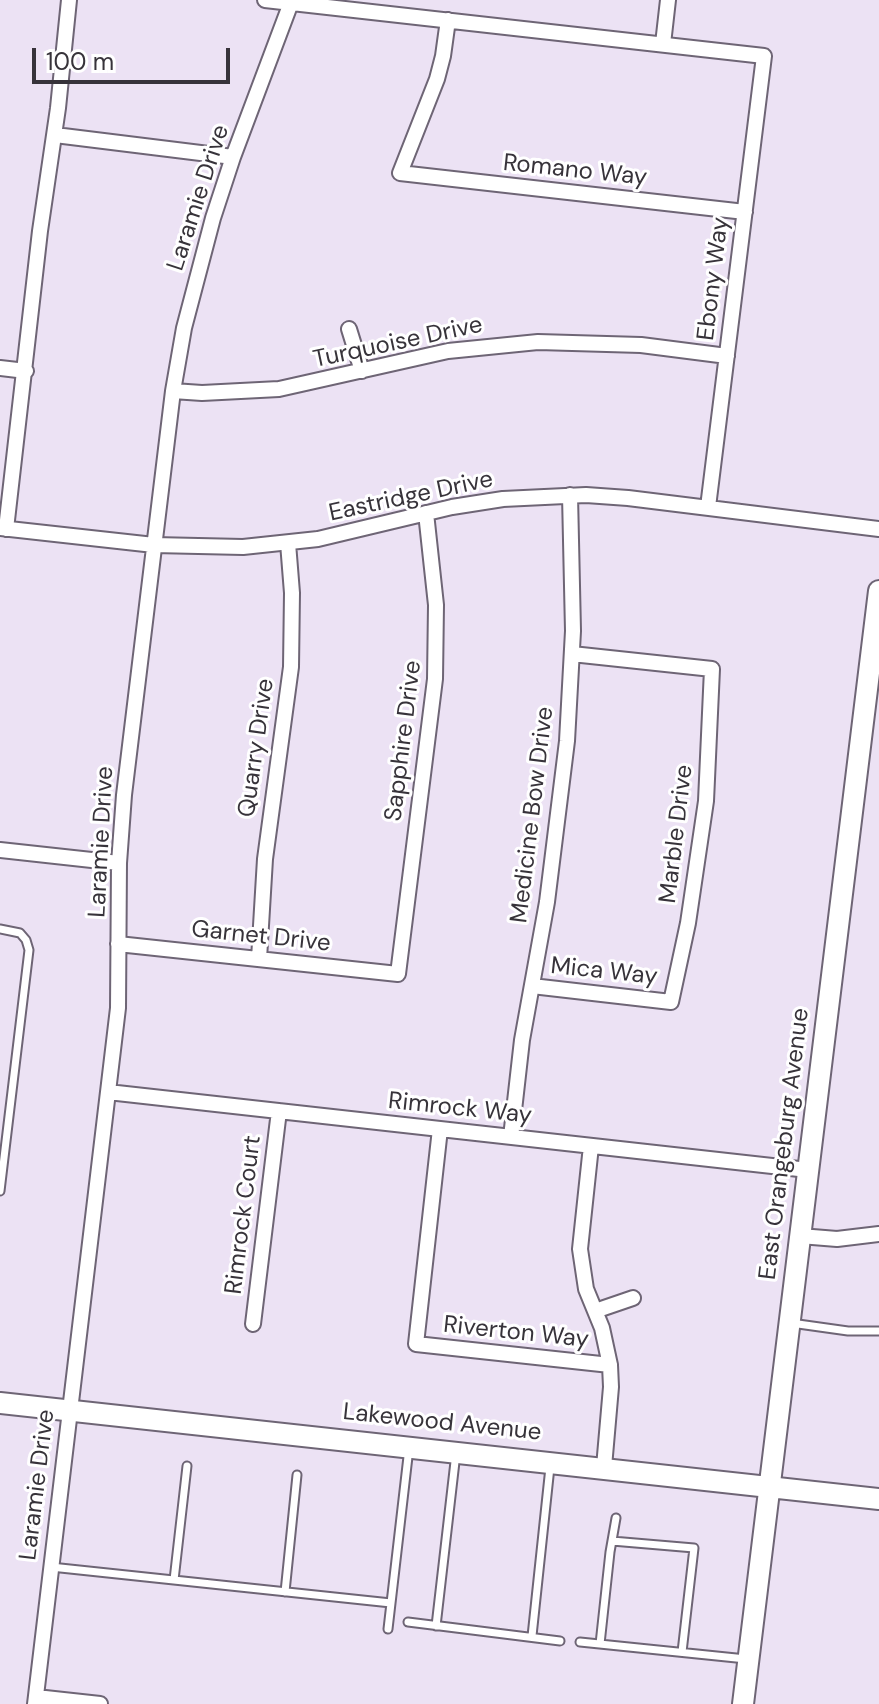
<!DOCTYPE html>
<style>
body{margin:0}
#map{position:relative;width:879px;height:1704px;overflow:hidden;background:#ece2f4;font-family:"DM Sans",sans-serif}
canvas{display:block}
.scale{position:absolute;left:32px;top:48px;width:198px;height:36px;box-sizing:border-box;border:4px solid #37333a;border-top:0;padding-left:10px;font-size:24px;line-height:28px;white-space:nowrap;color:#37333a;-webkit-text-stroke:6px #fff;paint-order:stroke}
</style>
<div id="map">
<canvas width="879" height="1704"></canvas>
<div class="scale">100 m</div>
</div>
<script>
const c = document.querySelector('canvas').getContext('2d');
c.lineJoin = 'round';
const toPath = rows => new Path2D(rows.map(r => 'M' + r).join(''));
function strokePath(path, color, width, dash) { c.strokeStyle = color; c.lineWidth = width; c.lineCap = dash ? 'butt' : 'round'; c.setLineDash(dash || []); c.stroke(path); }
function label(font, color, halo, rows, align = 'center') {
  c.font = font + ' "DM Sans",sans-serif'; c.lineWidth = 6; c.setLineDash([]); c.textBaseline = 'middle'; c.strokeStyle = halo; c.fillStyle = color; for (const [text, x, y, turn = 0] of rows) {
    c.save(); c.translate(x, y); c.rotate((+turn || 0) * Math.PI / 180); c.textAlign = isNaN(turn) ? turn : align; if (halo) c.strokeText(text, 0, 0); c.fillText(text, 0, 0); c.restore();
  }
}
const lane = toPath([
 [0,929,20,933,26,940,29,950,0,1191],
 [791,1323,848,1331,879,1331],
 [612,1541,694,1548,682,1652],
 [51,1567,391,1603],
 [174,1580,187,1466],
 [285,1592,297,1475],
 [408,1622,560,1641],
 [436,1626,456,1453],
 [388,1629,409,1448],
 [532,1636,550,1467],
 [580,1642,746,1659],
 [600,1644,610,1552,616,1518]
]);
const street = toPath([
 [265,0,764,56,708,507],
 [448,20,443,56,437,79,400,173,745,212],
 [663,44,668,0],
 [55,135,233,157],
 [349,329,362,371],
 [0,368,26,371],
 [173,391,202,393,279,389,448,351,538,342,641,345,727,356],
 [0,528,154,545,243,547,318,539,452,507,503,499,586,495,628,498,879,529],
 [6,529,40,231,58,108,69,0],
 [0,850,119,863],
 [118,944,398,974,435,679,436,605,426,513],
 [259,959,265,859,291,667,292,593,288,543],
 [532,986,671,1002,688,923,706,801,712,669,572,654],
 [108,1092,808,1170],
 [440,1129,416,1344,610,1365],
 [511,1137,522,1040,547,902,567,741,573,631,570,495],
 [591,1146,580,1249,586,1289,602,1328,610,1365,611,1387,604,1467],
 [800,1236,837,1239,879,1234],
 [595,1311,633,1298],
 [253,1324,279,1111],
 [36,1697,100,1704],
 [35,1704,118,1008,119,863,124,795,173,391,184,328,213,218,233,157,292,0]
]);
const secondary = toPath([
 [0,1403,879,1499],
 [743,1704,879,591]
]);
const streetNames = [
 ["Romano Way",575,171,6],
 ["Laramie Drive",199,198,-72],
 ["Ebony Way",714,279,-83],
 ["Turquoise Drive",398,343,-12],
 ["Eastridge Drive",411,497,-12],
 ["Sapphire Drive",404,741,-83],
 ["Quarry Drive",257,748,-82],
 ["Medicine Bow Drive",533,815,-83],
 ["Marble Drive",677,834,-83],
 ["Laramie Drive",102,842,-87],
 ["Garnet Drive",261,937,6],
 ["Mica Way",604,972,6],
 ["Rimrock Way",460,1109,6],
 ["East Orangeburg Avenue",785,1144,-83],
 ["Rimrock Court",244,1215,-83],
 ["Riverton Way",516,1333,6],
 ["Lakewood Avenue",442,1423,6],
 ["Laramie Drive",38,1485,-83]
];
strokePath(lane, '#6e6575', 11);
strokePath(street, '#6e6575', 18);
strokePath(secondary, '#6e6575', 24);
strokePath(lane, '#fff', 7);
strokePath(street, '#fff', 14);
strokePath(secondary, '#fff', 20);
label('24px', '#37333a', '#fff', streetNames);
</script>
